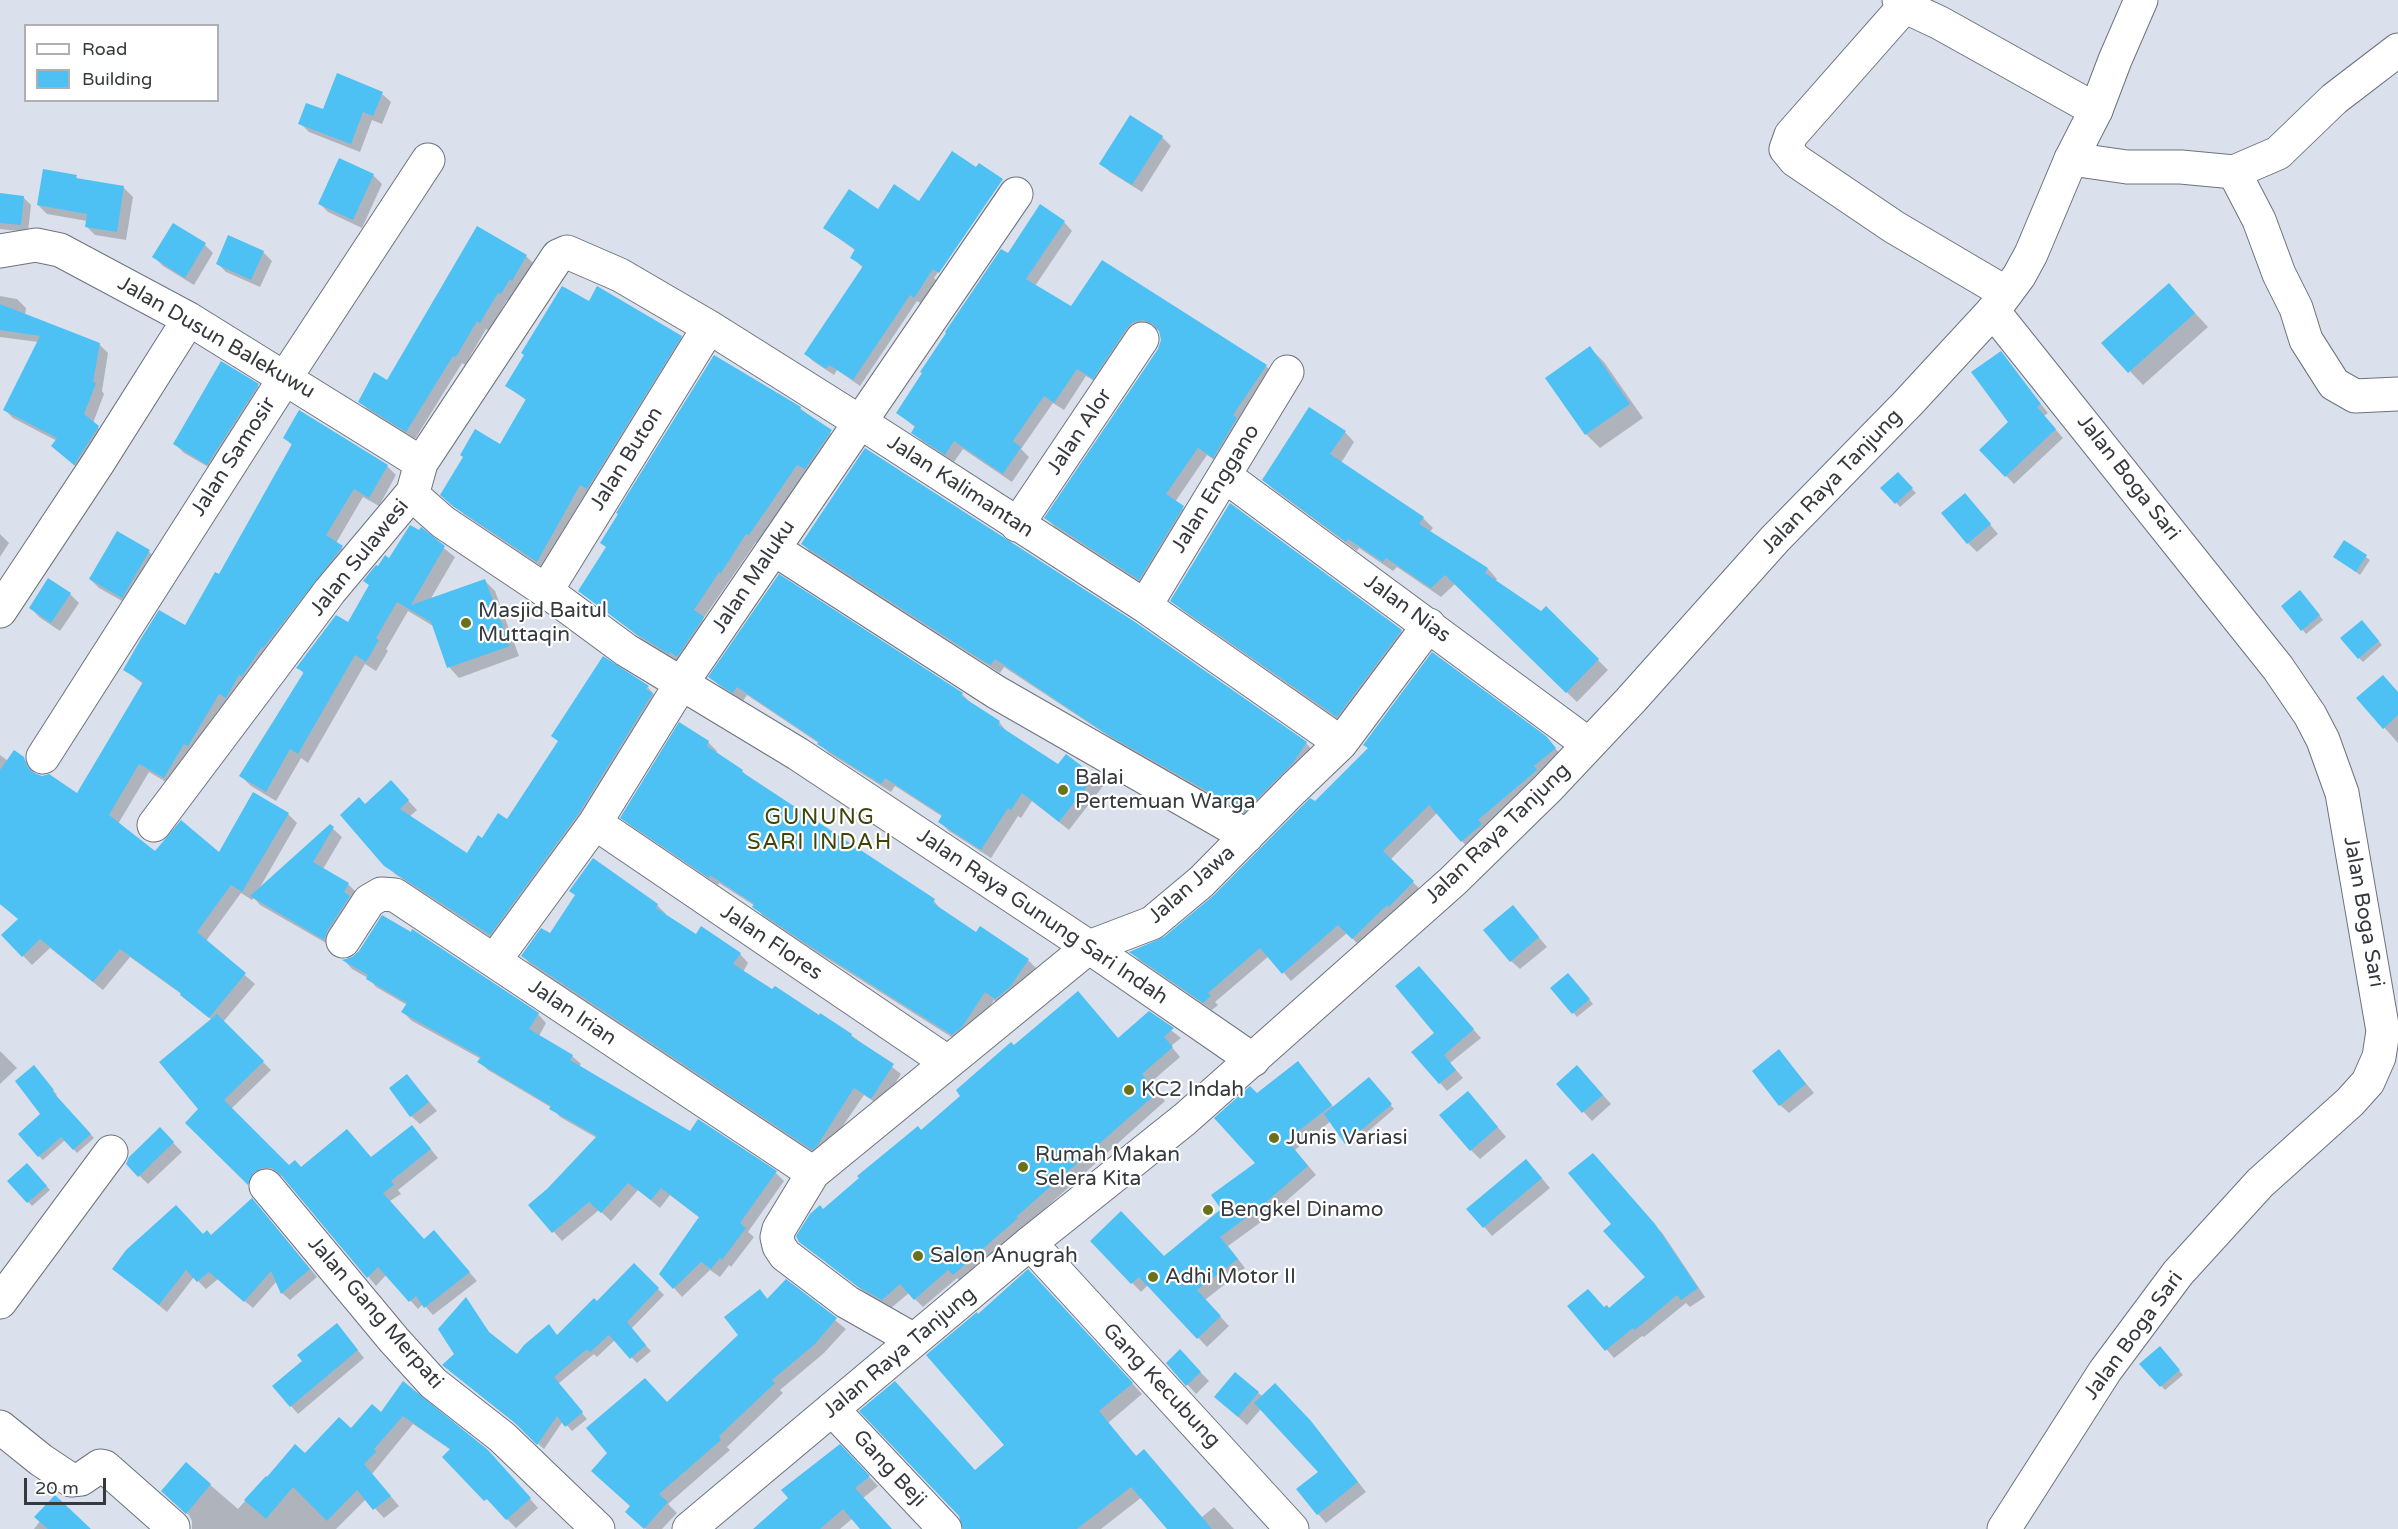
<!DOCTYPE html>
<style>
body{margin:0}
#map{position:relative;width:2398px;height:1529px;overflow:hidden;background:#dbe1ec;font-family:"Varela Round",sans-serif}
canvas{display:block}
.legend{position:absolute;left:24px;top:24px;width:195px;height:78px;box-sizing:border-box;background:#fff;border:2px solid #afb0b1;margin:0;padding:8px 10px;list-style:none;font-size:18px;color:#36393d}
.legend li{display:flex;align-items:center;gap:12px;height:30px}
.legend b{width:30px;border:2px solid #afb0b1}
.scale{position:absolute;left:24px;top:1478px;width:82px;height:27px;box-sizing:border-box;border:3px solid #36393d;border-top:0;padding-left:8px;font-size:18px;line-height:21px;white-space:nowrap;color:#36393d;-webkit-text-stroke:4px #fff;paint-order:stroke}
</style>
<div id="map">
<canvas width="2398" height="1529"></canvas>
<ul class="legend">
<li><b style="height:8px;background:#fff"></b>Road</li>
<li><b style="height:16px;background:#4dc0f4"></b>Building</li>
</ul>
<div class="scale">20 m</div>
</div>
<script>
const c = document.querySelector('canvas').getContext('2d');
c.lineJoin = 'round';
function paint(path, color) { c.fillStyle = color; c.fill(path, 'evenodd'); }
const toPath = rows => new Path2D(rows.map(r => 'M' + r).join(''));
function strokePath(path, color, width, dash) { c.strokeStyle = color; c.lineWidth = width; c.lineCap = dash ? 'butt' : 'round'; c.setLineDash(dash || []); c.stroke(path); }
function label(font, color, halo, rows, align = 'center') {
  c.font = font + ' "Varela Round",sans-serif'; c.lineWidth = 4.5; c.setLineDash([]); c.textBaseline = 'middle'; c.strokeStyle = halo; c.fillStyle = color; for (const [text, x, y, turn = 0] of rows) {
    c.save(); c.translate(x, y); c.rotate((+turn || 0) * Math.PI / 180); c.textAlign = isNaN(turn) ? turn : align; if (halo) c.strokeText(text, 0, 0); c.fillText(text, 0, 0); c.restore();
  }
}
const shadow = toPath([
 [382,94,391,102,382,124,372,120,360,152,309,132,300,123,323,111],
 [1162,137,1171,146,1142,192,1110,172,1101,163],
 [976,170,1001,179,934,278,936,280,1003,181,1009,187,922,304,917,301,860,386,837,370,834,375,813,361,806,354,863,268,852,257,856,251,825,228,878,211,919,203],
 [373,175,382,184,362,228,328,212,320,204],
 [76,177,80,180,124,188,133,197,126,240,95,235,86,226,87,221,47,214,38,205],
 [0,195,24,198,31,205,28,232,0,229],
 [1064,222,1072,231,1035,286,1071,308,1102,262,1266,366,1275,375,1222,465,1207,455,1175,502,1192,515,1148,587,1055,527,1046,518,1159,350,1162,341,1160,331,1154,328,1102,386,1086,376,1064,410,1053,403,1021,449,1029,457,1012,482,963,449,954,462,922,441,913,432,916,428,898,413,1008,255],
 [205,245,213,253,194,285,163,266,154,257],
 [263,252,272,261,260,287,226,272,217,263],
 [526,256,534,264,510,302,507,300,489,331,486,329,465,365,462,363,415,439,368,410,360,401,388,382],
 [0,296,17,299,26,308,25,316,99,344,108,353,102,391,104,394,93,423,107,436,83,473,53,446,57,441,13,418,4,409,38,342,0,337],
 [2182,299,2208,327,2143,385,2103,343],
 [589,303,681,337,689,345,546,570,465,515,451,503,501,446,527,401,507,386],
 [1590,348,1604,362,1643,418,1600,448,1586,434,1547,379],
 [2000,353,2048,413,2044,416,2063,438,2014,484,1981,450,2010,423],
 [258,386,267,394,217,472,184,453,175,444],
 [800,408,840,441,758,543,756,542,703,619,712,627,679,662,647,643,580,591],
 [1345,432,1354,442,1341,463,1423,518,1433,528,1430,532,1488,569,1497,579,1495,582,1541,613,1546,608,1608,670,1577,702,1455,584,1441,597,1397,567,1393,571,1359,548,1357,551,1273,489,1264,480],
 [285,438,387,466,396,475,379,506,363,497,336,543,352,556,173,786,149,772,118,824,155,853,219,854,288,814,297,823,259,889,330,826,342,837,323,869,348,884,357,893,333,947,260,905,254,898,252,900,241,893,206,941,255,984,223,1022,271,1070,231,1109,289,1167,302,1169,372,1159,420,1136,438,1158,398,1190,401,1194,390,1201,424,1241,442,1241,477,1281,433,1315,423,1304,418,1309,387,1274,376,1286,287,1179,282,1176,271,1175,257,1191,187,1123,200,1109,212,1020,184,996,130,957,103,990,50,948,32,965,3,935,19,919,0,904,0,755,8,761,23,759,33,768,35,775,77,795,143,684,125,670,185,628,220,576,293,446],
 [1898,474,1916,493,1900,507,1883,488],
 [1973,504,1998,534,1977,552,1968,543],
 [421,530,455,557,430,600,485,581,495,591,519,656,459,678,449,667,433,626,408,611,386,649,388,651,376,671,365,664,308,763,301,758,276,801,251,786,241,776,304,674,298,667,348,624,370,586,365,581],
 [117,533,149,552,158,560,131,606,99,588,90,579],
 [0,534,9,543,0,557],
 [2344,542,2370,560,2360,575,2335,557],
 [803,544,1306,743,1314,752,1253,820,1119,743,1004,667,1000,673,811,553],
 [70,594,79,603,60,631,39,617,31,608],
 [2304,596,2323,620,2306,634,2283,606],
 [1172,600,1401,631,1411,641,1347,726,1182,610],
 [2366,626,2382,645,2363,662,2359,658],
 [710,677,962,694,971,703,999,722,1008,733,1058,766,1066,756,1103,786,1069,830,1032,801,1021,818,1018,816,991,858,949,831,940,822,943,817,895,786,891,792,829,753,820,744,747,695,743,701,720,686],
 [648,687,660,703,499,943,395,874,386,864,366,806,399,791,417,810,409,817,467,855,507,821],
 [2398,693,2398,743,2358,698],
 [708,742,717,751,716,753,742,771,751,780,934,901,942,911,977,934,1028,960,1037,969,1005,1007,994,1000,971,1035,961,1043,815,951,763,916,755,906,719,883,718,885,631,826,622,817],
 [1365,745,1554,747,1563,757,1470,850,1437,813,1390,860,1421,890,1361,947,1347,933,1291,981,1269,956,1215,1002,1218,1005,1212,1010,1139,960,1132,952,1165,939,1215,896,1315,803,1369,749],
 [657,905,666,914,665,915,696,936,740,954,748,963,743,972,773,991,851,1035,901,1074,881,1106,864,1095,821,1158,531,965,523,956,550,935],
 [1521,916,1547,947,1520,969,1511,961],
 [345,961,538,1014,546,1023,539,1036,572,1056,581,1064,579,1067,691,1133,776,1173,784,1181,748,1232,754,1237,731,1267,729,1265,720,1277,710,1270,682,1297,674,1288,700,1218,670,1195,660,1208,638,1190,611,1221,599,1210,562,1241,530,1205,548,1190,597,1138,560,1117,552,1108,488,1070,479,1062,481,1059,412,1021,403,1012,407,1005,376,987,368,978,352,969],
 [1426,976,1481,1038,1450,1063,1463,1078,1447,1091,1440,1083,1436,1033],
 [1572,979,1593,1004,1577,1017,1553,988],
 [1149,1013,1181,1038,1171,1046,1180,1057,1150,1083,1165,1101,962,1283,957,1278,923,1307,909,1293,891,1308,868,1295,807,1247,823,1211,922,1132,1014,1047,1119,1039],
 [0,1051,17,1068,0,1084],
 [1779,1051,1814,1093,1789,1113,1780,1105],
 [1298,1063,1334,1108,1373,1083,1394,1109,1350,1147,1331,1121,1295,1150,1316,1175,1268,1217,1228,1246,1245,1268,1205,1300,1229,1326,1207,1347,1148,1285,1141,1292,1092,1241,1164,1257,1223,1210,1257,1163,1257,1095],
 [38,1071,57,1095,55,1096,94,1138,77,1153,65,1140,43,1160,39,1156,42,1114],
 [407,1076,437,1111,420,1124,411,1116],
 [1586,1076,1611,1104,1592,1121,1558,1084],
 [1477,1102,1506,1137,1480,1159,1471,1150],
 [160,1129,182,1152,148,1184,127,1164],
 [1600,1163,1663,1234,1705,1297,1690,1307,1686,1303,1644,1337,1642,1336,1614,1358,1569,1306,1609,1309,1647,1277,1613,1224],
 [31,1169,50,1190,32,1206,9,1181],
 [1535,1170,1550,1188,1492,1236,1469,1209],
 [260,1208,317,1277,290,1300,282,1293,277,1281,253,1308,218,1279,206,1289,194,1277,167,1312,114,1269,203,1236,211,1236],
 [634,1265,664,1295,631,1329,651,1351,637,1363,615,1340,597,1357,594,1354,558,1384,587,1419,572,1431,563,1421,544,1449,521,1428,450,1371,456,1354,466,1299,492,1337,517,1356,558,1336,598,1303],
 [786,1281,846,1329,824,1353,780,1390,783,1393,727,1447,730,1450,668,1504,677,1513,662,1529,646,1529,628,1512,632,1507,668,1404,740,1335,760,1291,769,1300],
 [1039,1282,1142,1394,1108,1423,1137,1457,1144,1451,1202,1517,1214,1507,1234,1529,1168,1529,1142,1497,1101,1529,1008,1529,976,1472,1006,1445,979,1316],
 [344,1333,364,1358,298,1414,291,1406],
 [1180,1351,1209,1381,1196,1394,1168,1363],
 [2163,1352,2183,1375,2165,1390,2141,1364],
 [403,1383,497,1461,538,1508,516,1528,444,1457,451,1450,413,1424,372,1474,399,1506,384,1518,366,1499,336,1529,192,1529,192,1521,189,1515,172,1500,186,1464,238,1509,295,1446,305,1455,381,1415],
 [1258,1393,1319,1432,1366,1492,1326,1523,1318,1514,1320,1472,1261,1409,1247,1425,1216,1397],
 [849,1456,878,1486,863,1498,891,1529,862,1529,853,1518,840,1529,771,1529],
 [40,1521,88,1529,34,1529]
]);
const building = toPath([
 [337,73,383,92,373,116,363,112,351,144,298,124,306,103,323,109],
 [1130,115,1163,136,1132,185,1099,164],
 [952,151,976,167,979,163,1003,179,939,273,933,269,914,298,910,295,853,380,829,365,826,369,804,354,863,266,850,258,855,249,823,228,849,189,878,209,894,184,919,201],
 [339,158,374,174,353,220,318,204],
 [43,169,77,175,76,178,124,186,117,232,85,227,87,214,37,205],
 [0,193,24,196,21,225,0,223],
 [1040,204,1065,221,1026,279,1071,306,1102,260,1267,365,1233,415,1237,418,1213,458,1198,448,1166,494,1184,506,1139,580,1044,518,1158,349,1161,340,1159,331,1153,324,1143,320,1133,322,1127,328,1093,379,1077,369,1054,403,1044,396,1013,441,1021,447,1003,474,954,441,945,455,911,433,915,426,896,413,922,373,920,372,946,333,945,332,1001,249,1008,253],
 [173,223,206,243,185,278,152,257],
 [477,226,527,255,512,281,510,279,501,294,498,293,480,323,477,321,456,357,453,356,406,432,358,402,374,372,387,380],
 [228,235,264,251,251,280,216,264],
 [2169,283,2195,313,2128,373,2101,343],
 [562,286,589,301,597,286,682,336,587,489,580,485,537,562,454,507,440,495,463,457,460,455,475,429,500,444,526,399,505,386,524,355,521,353],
 [0,304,100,343,93,382,96,383,84,414,99,426,74,465,51,446,57,438,3,410,40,336,0,330],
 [1590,346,1630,404,1585,435,1545,378],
 [2001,351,2041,404,2037,407,2056,429,2005,477,1979,450,2008,422,1971,372],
 [714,355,801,407,800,409,832,430,805,469,797,465,749,535,746,534,721,573,719,572,694,610,704,617,677,657,670,652,669,654,636,634,578,591,606,547,600,543,618,514,616,513],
 [221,361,259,384,207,465,173,444],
 [1309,407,1346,431,1330,454,1424,517,1419,524,1488,568,1485,573,1541,611,1546,606,1599,659,1566,693,1445,575,1431,588,1386,558,1383,562,1348,539,1346,542,1262,480],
 [299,410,388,465,369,498,354,489,326,535,343,546,263,648,262,647,242,676,239,675,226,698,219,694,188,746,184,744,164,778,139,764,109,815,155,851,181,820,219,852,253,792,289,813,242,892,231,885,197,932,246,973,209,1018,180,995,181,993,120,949,93,982,40,939,22,957,1,935,18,919,0,904,0,770,14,750,24,757,27,766,32,772,42,776,49,774,77,793,143,682,123,670,142,637,159,610,185,625,215,572,219,574,292,444,283,438],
 [865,448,1135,622,1307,742,1293,763,1244,812,1108,735,995,659,991,665,983,661,801,544],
 [1898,472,1913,488,1895,504,1880,488],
 [1965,493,1991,524,1967,544,1941,513],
 [1230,503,1402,630,1337,717,1170,601],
 [410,525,419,530,421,527,445,546,411,605,485,579,510,646,447,668,431,622,397,602,376,638,379,640,366,662,355,655,298,754,290,749,266,792,239,776,304,672,296,668,336,615,348,622,369,585,363,581,376,565,378,566,385,555,389,558],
 [117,531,150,550,122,598,89,579],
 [2344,540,2367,555,2356,572,2333,557],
 [779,574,963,693,961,696,1000,721,998,725,1058,764,1066,754,1095,776,1059,822,1022,793,1011,810,1008,808,981,850,938,822,942,815,885,778,881,784,817,744,819,742,737,687,733,693,724,688,708,677],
 [48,578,71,593,51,623,29,608],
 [2300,590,2320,615,2301,631,2281,606],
 [2362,620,2379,641,2358,659,2340,638],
 [1432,652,1546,736,1556,748,1534,766,1537,770,1478,820,1482,824,1461,842,1429,805,1383,851,1414,881,1389,907,1387,905,1352,939,1338,925,1282,974,1260,948,1208,993,1211,996,1203,1003,1129,952,1164,937,1214,895,1310,798,1315,801,1368,748,1363,745],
 [603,656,649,686,646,689,653,693,579,813,490,935,384,866,340,815,359,797,365,804,391,780,409,800,400,809,467,853,478,835,482,838,498,813,507,819,558,741,551,736],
 [2383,675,2398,692,2398,715,2383,729,2356,698],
 [679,722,709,741,707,746,743,770,742,772,935,899,933,903,976,932,980,926,1029,959,1010,987,995,999,985,992,962,1027,952,1035,805,943,752,907,754,904,710,875,709,878,620,818],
 [330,824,334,827,313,862,349,883,344,892,350,896,327,931,324,940,250,896],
 [593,858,658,904,656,908,696,934,701,926,741,953,733,964,772,989,775,986,819,1015,820,1013,852,1034,851,1036,894,1064,871,1099,854,1088,817,1146,812,1150,521,956,541,928,550,933,575,895,569,891],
 [1513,905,1539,937,1510,962,1483,930],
 [382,915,411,932,412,929,539,1013,529,1029,573,1055,570,1060,690,1131,698,1119,777,1171,740,1223,746,1228,722,1260,720,1258,711,1269,701,1262,673,1289,659,1274,699,1217,661,1188,651,1200,628,1183,601,1213,589,1202,552,1233,528,1205,547,1189,597,1136,549,1109,551,1106,477,1062,481,1057,401,1012,407,1003,366,979,368,975,342,960,352,957,359,951],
 [1419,966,1474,1029,1444,1055,1456,1070,1439,1084,1411,1052,1434,1033,1395,986],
 [1568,973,1590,999,1572,1014,1550,988],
 [1078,991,1118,1038,1149,1011,1174,1028,1164,1037,1173,1047,1142,1074,1158,1092,1016,1217,1018,1218,953,1275,948,1270,914,1300,900,1284,882,1300,857,1286,799,1242,796,1236,810,1214,820,1205,823,1209,859,1178,857,1176,918,1126,921,1130,960,1096,956,1090,1011,1042,1014,1045],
 [217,1014,264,1061,224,1100,289,1165,295,1160,301,1167,347,1129,371,1157,412,1125,431,1149,391,1181,394,1185,383,1193,424,1239,434,1230,470,1272,424,1308,416,1296,409,1302,378,1267,367,1278,280,1174,272,1168,262,1168,254,1172,248,1185,185,1123,198,1109,159,1062],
 [1779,1049,1806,1084,1779,1106,1752,1071],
 [1298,1061,1332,1105,1287,1140,1308,1166,1259,1208,1220,1237,1238,1259,1197,1290,1221,1316,1197,1339,1139,1277,1131,1284,1090,1241,1121,1211,1164,1256,1221,1209,1211,1195,1255,1163,1214,1118,1250,1086,1257,1093],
 [34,1065,54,1090,52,1091,91,1134,73,1150,61,1137,38,1157,18,1134,40,1114,15,1081],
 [1577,1065,1603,1095,1582,1113,1556,1084],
 [407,1074,429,1102,410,1117,389,1088],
 [1369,1077,1392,1104,1345,1144,1324,1114],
 [1468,1091,1498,1127,1470,1151,1439,1115],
 [160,1127,174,1142,138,1177,126,1164,129,1157],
 [1593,1153,1655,1224,1698,1288,1681,1300,1677,1295,1635,1330,1633,1328,1605,1351,1567,1306,1588,1289,1604,1307,1607,1305,1609,1308,1645,1277,1603,1231,1611,1224,1568,1173],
 [1526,1159,1542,1178,1483,1228,1466,1209],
 [27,1163,47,1186,27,1203,7,1181],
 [252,1198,310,1269,281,1294,271,1271,244,1302,209,1272,197,1282,186,1270,159,1305,112,1269,126,1250,176,1205,203,1234,207,1230,211,1235],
 [634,1263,659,1288,627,1322,646,1345,630,1359,609,1335,590,1352,587,1349,554,1377,583,1412,565,1427,557,1416,537,1445,514,1422,442,1365,454,1354,438,1329,466,1297,489,1332,517,1354,524,1345,549,1324,557,1335,594,1298,597,1301],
 [1028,1269,1133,1383,1099,1411,1136,1456,1144,1449,1212,1529,1167,1529,1131,1487,1077,1529,963,1529,959,1516,859,1411,895,1381,975,1470,1004,1445,926,1355,977,1312,978,1314],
 [786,1279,837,1318,815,1344,772,1380,775,1383,719,1436,721,1440,659,1494,668,1502,644,1529,625,1512,630,1506,591,1471,607,1453,586,1428,645,1378,667,1402,738,1335,724,1317,760,1289,767,1299],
 [337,1323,358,1350,290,1407,272,1386,302,1361,297,1355],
 [2160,1346,2180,1370,2160,1387,2139,1364],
 [1180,1349,1201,1372,1186,1386,1166,1363],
 [1235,1372,1259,1392,1238,1417,1214,1397],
 [403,1381,488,1450,531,1498,506,1520,487,1499,484,1501,442,1457,450,1449,403,1416,374,1449,376,1452,364,1464,391,1496,373,1510,357,1490,327,1521,293,1487,266,1519,244,1500,266,1476,267,1477,295,1444,305,1453,339,1417,351,1428,372,1404,381,1412],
 [1275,1383,1311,1421,1358,1482,1317,1515,1296,1489,1318,1472,1254,1403],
 [840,1444,870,1476,855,1488,892,1529,860,1529,843,1509,820,1529,753,1529,788,1498,781,1490],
 [186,1462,211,1484,186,1514,161,1491],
 [55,1495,91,1529,48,1529,34,1517]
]);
const minor = toPath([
 [1899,0,1906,7,1940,23,2096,110],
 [1910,0,1791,135,1786,149,1795,160,1894,227,2006,293],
 [2071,159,2127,167,2181,167,2234,172,2278,153,2334,99,2398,50],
 [2234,172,2259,220,2279,274,2296,308,2306,340,2334,384,2355,396,2398,394],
 [0,251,36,245,60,250,189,319,421,463],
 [1993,311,2278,668,2310,715,2323,740,2342,793,2383,1031,2379,1057,2368,1082,2350,1102,2260,1183,2178,1273,2105,1371,2004,1529],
 [1225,476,1588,744],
 [413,492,417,499,443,522,546,591,626,650,798,754,1089,947,1253,1060],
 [1017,525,1142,339],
 [774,549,996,692,1247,836],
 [546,591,709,327],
 [1145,606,1287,372],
 [0,611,98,463,189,319],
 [43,757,285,378,428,160],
 [595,823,947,1062],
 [154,825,330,591,413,492,421,463,558,256,567,252,620,275,709,327,860,422,1145,606,1341,743],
 [343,941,369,901,381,894,395,895,813,1173],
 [494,961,595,823,681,684,1016,194],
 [266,1186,394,1340,433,1383,502,1437,598,1529],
 [1030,1243,1292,1529],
 [0,1302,111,1152],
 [914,1340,847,1302,785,1255,779,1246,777,1237,779,1229,813,1173,1089,947,1152,923,1201,882,1293,789,1341,743,1429,625],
 [832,1409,945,1529],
 [0,1427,41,1460,71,1480,81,1479,100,1466,105,1467,173,1527]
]);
const major = toPath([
 [689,1529,1030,1243,1185,1119,1453,881,1549,787,1630,701,1775,539,1908,403,1993,311,2019,276,2031,254,2071,159,2096,110,2115,60,2141,0]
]);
const markers = [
 [466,623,6,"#67721b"],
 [1063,790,6,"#67721b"],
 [1129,1090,6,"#67721b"],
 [1274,1138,6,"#67721b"],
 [1023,1167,6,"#67721b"],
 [1208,1210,6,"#67721b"],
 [918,1256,6,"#67721b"],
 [1153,1277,6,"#67721b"]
];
const streetNames = [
 ["Jalan Dusun Balekuwu",216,338,30],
 ["Jalan Alor",1080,432,-56],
 ["Jalan Samosir",234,457,-57],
 ["Jalan Buton",627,459,-58],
 ["Jalan Boga Sari",2128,478,52],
 ["Jalan Raya Tanjung",1832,482,-46],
 ["Jalan Kalimantan",960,487,33],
 ["Jalan Enggano",1216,489,-58],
 ["Jalan Sulawesi",360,558,-51],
 ["Jalan Maluku",754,577,-56],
 ["Jalan Nias",1407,609,36],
 ["Jalan Raya Tanjung",1498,834,-44],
 ["Jalan Jawa",1192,885,-41],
 ["Jalan Boga Sari",2363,912,80],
 ["Jalan Raya Gunung Sari Indah",1042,917,34],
 ["Jalan Flores",771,943,34],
 ["Jalan Irian",572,1013,34],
 ["Jalan Gang Merpati",375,1313,49],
 ["Jalan Boga Sari",2134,1336,-54],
 ["Jalan Raya Tanjung",900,1353,-40],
 ["Gang Kecubung",1161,1386,47],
 ["Gang Beji",889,1469,47]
];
const poiNames = [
 ["Masjid Baitul",478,611],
 ["Muttaqin",478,635],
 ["Balai",1075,778],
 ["Pertemuan Warga",1075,802],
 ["KC2 Indah",1141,1090],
 ["Junis Variasi",1286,1138],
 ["Rumah Makan",1035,1155],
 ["Selera Kita",1035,1179],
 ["Bengkel Dinamo",1220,1210],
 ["Salon Anugrah",930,1256],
 ["Adhi Motor II",1165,1277]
];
const neighbourhoodNames = [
 ["GUNUNG",820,818],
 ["SARI INDAH",820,843]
];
paint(shadow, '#0003');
paint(building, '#4dc0f4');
strokePath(minor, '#6d737d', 35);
strokePath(major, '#6d737d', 35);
strokePath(minor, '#fff', 33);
strokePath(major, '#fff', 33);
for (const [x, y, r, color] of markers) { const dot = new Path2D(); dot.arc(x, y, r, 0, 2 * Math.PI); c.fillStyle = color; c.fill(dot); strokePath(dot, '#fff', 2); }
label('21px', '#36393d', '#fff', streetNames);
label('21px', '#36393d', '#fff', poiNames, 'left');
c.letterSpacing = '1.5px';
label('22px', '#3e4508', '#fff', neighbourhoodNames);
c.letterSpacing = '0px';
</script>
